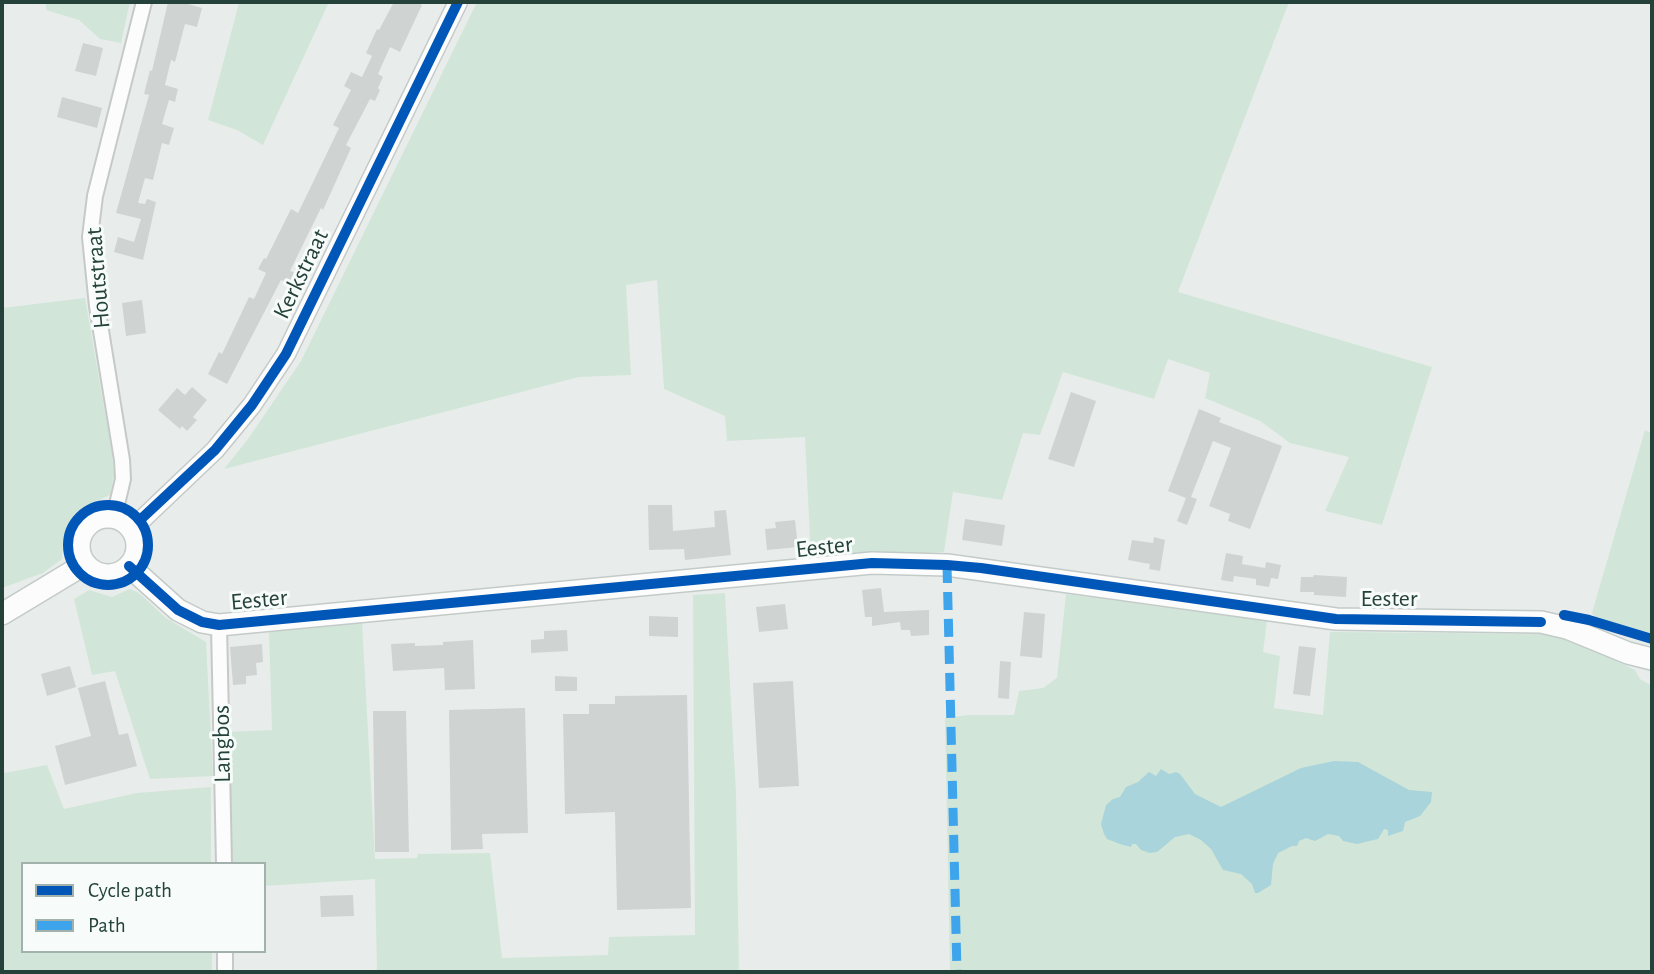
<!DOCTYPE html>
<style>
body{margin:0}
#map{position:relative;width:1654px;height:974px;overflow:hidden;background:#e8edeb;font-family:"Alegreya Sans",sans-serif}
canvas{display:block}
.frame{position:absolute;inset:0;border:4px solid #24423a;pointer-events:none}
.legend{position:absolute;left:21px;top:862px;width:245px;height:91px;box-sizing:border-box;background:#f7fbf9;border:2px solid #a3b1ad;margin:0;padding:9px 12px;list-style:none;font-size:21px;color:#24423a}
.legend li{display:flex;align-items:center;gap:14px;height:35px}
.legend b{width:35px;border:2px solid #a3b1ad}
</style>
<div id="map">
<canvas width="1654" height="974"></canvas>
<div class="frame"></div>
<ul class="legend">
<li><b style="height:9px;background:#0057b8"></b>Cycle path</li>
<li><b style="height:9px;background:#3ea4ec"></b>Path</li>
</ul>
</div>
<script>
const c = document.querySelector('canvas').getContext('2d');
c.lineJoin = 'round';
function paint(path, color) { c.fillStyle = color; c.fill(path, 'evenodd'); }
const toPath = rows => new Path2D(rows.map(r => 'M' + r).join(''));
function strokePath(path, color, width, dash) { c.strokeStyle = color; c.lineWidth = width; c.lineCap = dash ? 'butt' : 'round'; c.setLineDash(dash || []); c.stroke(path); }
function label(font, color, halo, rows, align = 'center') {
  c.font = font + ' "Alegreya Sans",sans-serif'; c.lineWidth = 6; c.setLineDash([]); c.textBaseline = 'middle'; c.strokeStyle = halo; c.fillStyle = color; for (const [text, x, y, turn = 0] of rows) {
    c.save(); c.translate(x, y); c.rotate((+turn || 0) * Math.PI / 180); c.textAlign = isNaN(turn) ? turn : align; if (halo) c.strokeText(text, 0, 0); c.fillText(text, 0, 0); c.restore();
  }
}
const green = toPath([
 [46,2,130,2,121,43,100,39,79,20,46,10],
 [236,2,329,2,263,145,237,130,208,120,239,3],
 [477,2,1289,2,1178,292,1432,367,1382,525,1325,511,1349,457,1290,443,1260,421,1205,398,1210,373,1168,359,1154,399,1063,372,1040,435,1023,433,1002,500,953,492,944,552,811,559,805,437,727,441,725,416,664,389,657,280,626,285,631,375,579,377,224,469,248,439,301,361],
 [85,298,112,453,114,475,110,495,90,504,72,518,63,538,62,559,43,573,2,588,2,308],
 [1645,430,1652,434,1652,635,1650,636,1596,620,1592,613],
 [130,589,139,593,166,618,206,642,213,776,150,779,115,671,92,675,74,599,89,590,112,597],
 [725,593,736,793,739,972,377,972,375,879,264,886,264,864,231,864,228,732,272,730,269,631,362,622,375,859,417,858,418,854,490,853,502,958,608,955,609,937,695,935,693,595],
 [1066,594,1267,621,1263,652,1280,656,1274,708,1323,715,1330,632,1554,634,1582,644,1635,670,1640,679,1652,686,1652,972,950,972,945,718,969,715,1014,715,1019,691,1043,688,1057,678],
 [47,765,64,809,137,793,211,787,211,864,23,864,23,951,212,951,212,972,2,972,2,769,4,773]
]);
const water = toPath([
 [1334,761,1358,762,1409,790,1432,792,1431,802,1420,816,1405,822,1403,831,1388,836,1388,830,1384,829,1378,839,1357,844,1343,841,1339,836,1328,834,1315,841,1306,838,1299,841,1297,846,1292,846,1278,853,1273,864,1271,885,1258,893,1255,893,1252,884,1241,874,1223,870,1211,849,1201,840,1189,834,1175,837,1157,852,1150,853,1141,850,1136,844,1132,844,1131,847,1120,844,1107,839,1104,834,1101,824,1106,805,1113,799,1120,797,1126,787,1138,782,1149,772,1156,776,1161,769,1169,774,1176,772,1180,774,1195,794,1221,807,1301,768]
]);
const building = toPath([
 [168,2,189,2,188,4,202,8,197,27,185,24,175,62,171,60,165,85,178,89,175,102,169,100,162,124,174,128,169,145,162,143,153,180,145,178,138,203,145,204,147,199,156,202,143,260,114,252,118,237,134,242,141,219,116,213,149,95,144,94,150,70,152,71],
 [394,2,416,2,422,5,400,52,390,47,378,74,383,77,378,88,380,90,375,101,370,99,346,145,351,148,323,210,321,208,290,271,294,272,289,283,281,280,227,384,208,374,219,352,222,354,249,297,254,299,266,273,258,269,264,258,266,259,291,209,298,213,316,176,339,128,333,125,351,90,344,86,351,72,362,77,372,56,366,53,377,29,379,30],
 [83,43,103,48,96,76,75,71],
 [62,97,102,108,97,128,57,117],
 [142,300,146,333,126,336,122,303],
 [192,387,207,400,193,417,197,420,187,431,182,426,180,429,158,410,177,388,185,395],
 [1071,392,1096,401,1074,467,1048,459],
 [1199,409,1221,418,1219,422,1282,446,1250,529,1228,521,1230,514,1209,506,1231,448,1213,441,1191,497,1197,499,1187,525,1177,521,1186,498,1168,491],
 [648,505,672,505,673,531,715,527,714,511,726,510,731,555,685,560,684,549,649,550],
 [965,519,1005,525,1002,546,962,540],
 [795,520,798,547,767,550,765,529,776,528,775,522],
 [1154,537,1165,540,1160,571,1149,569,1150,564,1128,560,1132,540,1153,543],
 [1226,553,1243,556,1242,564,1265,568,1266,562,1281,565,1278,579,1271,578,1269,587,1256,585,1256,579,1234,576,1233,582,1221,580],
 [1314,575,1347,577,1346,597,1314,595,1314,592,1300,592,1301,577,1313,577],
 [881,588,884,612,929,610,929,635,911,636,910,630,901,630,900,622,872,626,872,617,865,617,862,590],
 [785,604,788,629,759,632,756,607],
 [1024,612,1045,614,1042,658,1020,656],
 [649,616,678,617,678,637,649,636],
 [567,630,568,651,531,653,531,640,544,639,544,631],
 [473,640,475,689,445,690,444,668,393,671,391,644,415,643,415,646,443,645,443,642],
 [262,644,263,662,256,663,257,675,246,676,246,684,233,685,230,647],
 [1299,646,1316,648,1310,696,1293,694],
 [1000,661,1011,662,1009,699,998,698],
 [70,666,76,687,47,696,41,674],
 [555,676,577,677,577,691,555,691],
 [105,681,119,735,128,733,137,766,65,785,55,746,91,736,78,688],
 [793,681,799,786,759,788,753,683],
 [687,695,691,908,617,910,615,812,565,814,563,714,589,714,589,704,615,704,615,696],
 [525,708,528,833,482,834,483,849,451,850,449,710],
 [373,711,406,711,409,852,375,852],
 [353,895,354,916,321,917,320,896]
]);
const minor = toPath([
 [114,517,123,479,122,460,97,306,90,237,95,196,144,2],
 [219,625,224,864],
 [225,951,225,972]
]);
const tertiary = toPath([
 [132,529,215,450,252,405,286,354,458,2]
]);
const secondary = toPath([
 '79 546a29 29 0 1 1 58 0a29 29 0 1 1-58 0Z',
 [129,566,178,610,202,622,219,625,872,563,947,565,1336,619,1541,622,1567,628,1628,653,1652,659],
 [2,614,85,564]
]);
const quiet = toPath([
 [947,565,957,972]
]);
const cycleway = toPath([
 '68 545a40 40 0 1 1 80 0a40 40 0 1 1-80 0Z',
 [140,520,215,450,252,405,286,354,458,2],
 [129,566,178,610,202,622,219,625,872,563,947,565,981,568,1336,619,1541,622],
 [1564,615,1589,620,1652,639]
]);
const streetNames = [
 ["Kerkstraat",301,274,-64],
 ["Houtstraat",98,278,-95],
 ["Eester",824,547,-6],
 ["Eester",1389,599],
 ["Eester",259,600,-5],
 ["Langbos",222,744,-91]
];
paint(green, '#d1e6d8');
paint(water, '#a9d4db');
paint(building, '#cfd4d2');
strokePath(minor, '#c5cac8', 18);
strokePath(tertiary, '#c5cac8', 21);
strokePath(secondary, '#c3cbc8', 24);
strokePath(minor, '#fcfcfc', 14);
strokePath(tertiary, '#fcfcfc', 18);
strokePath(secondary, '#fcfcfc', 21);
strokePath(quiet, '#3ea4ec', 9, [18, 9]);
strokePath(cycleway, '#0057b8', 10);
label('24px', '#24423a', '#f7fbf9', streetNames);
</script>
